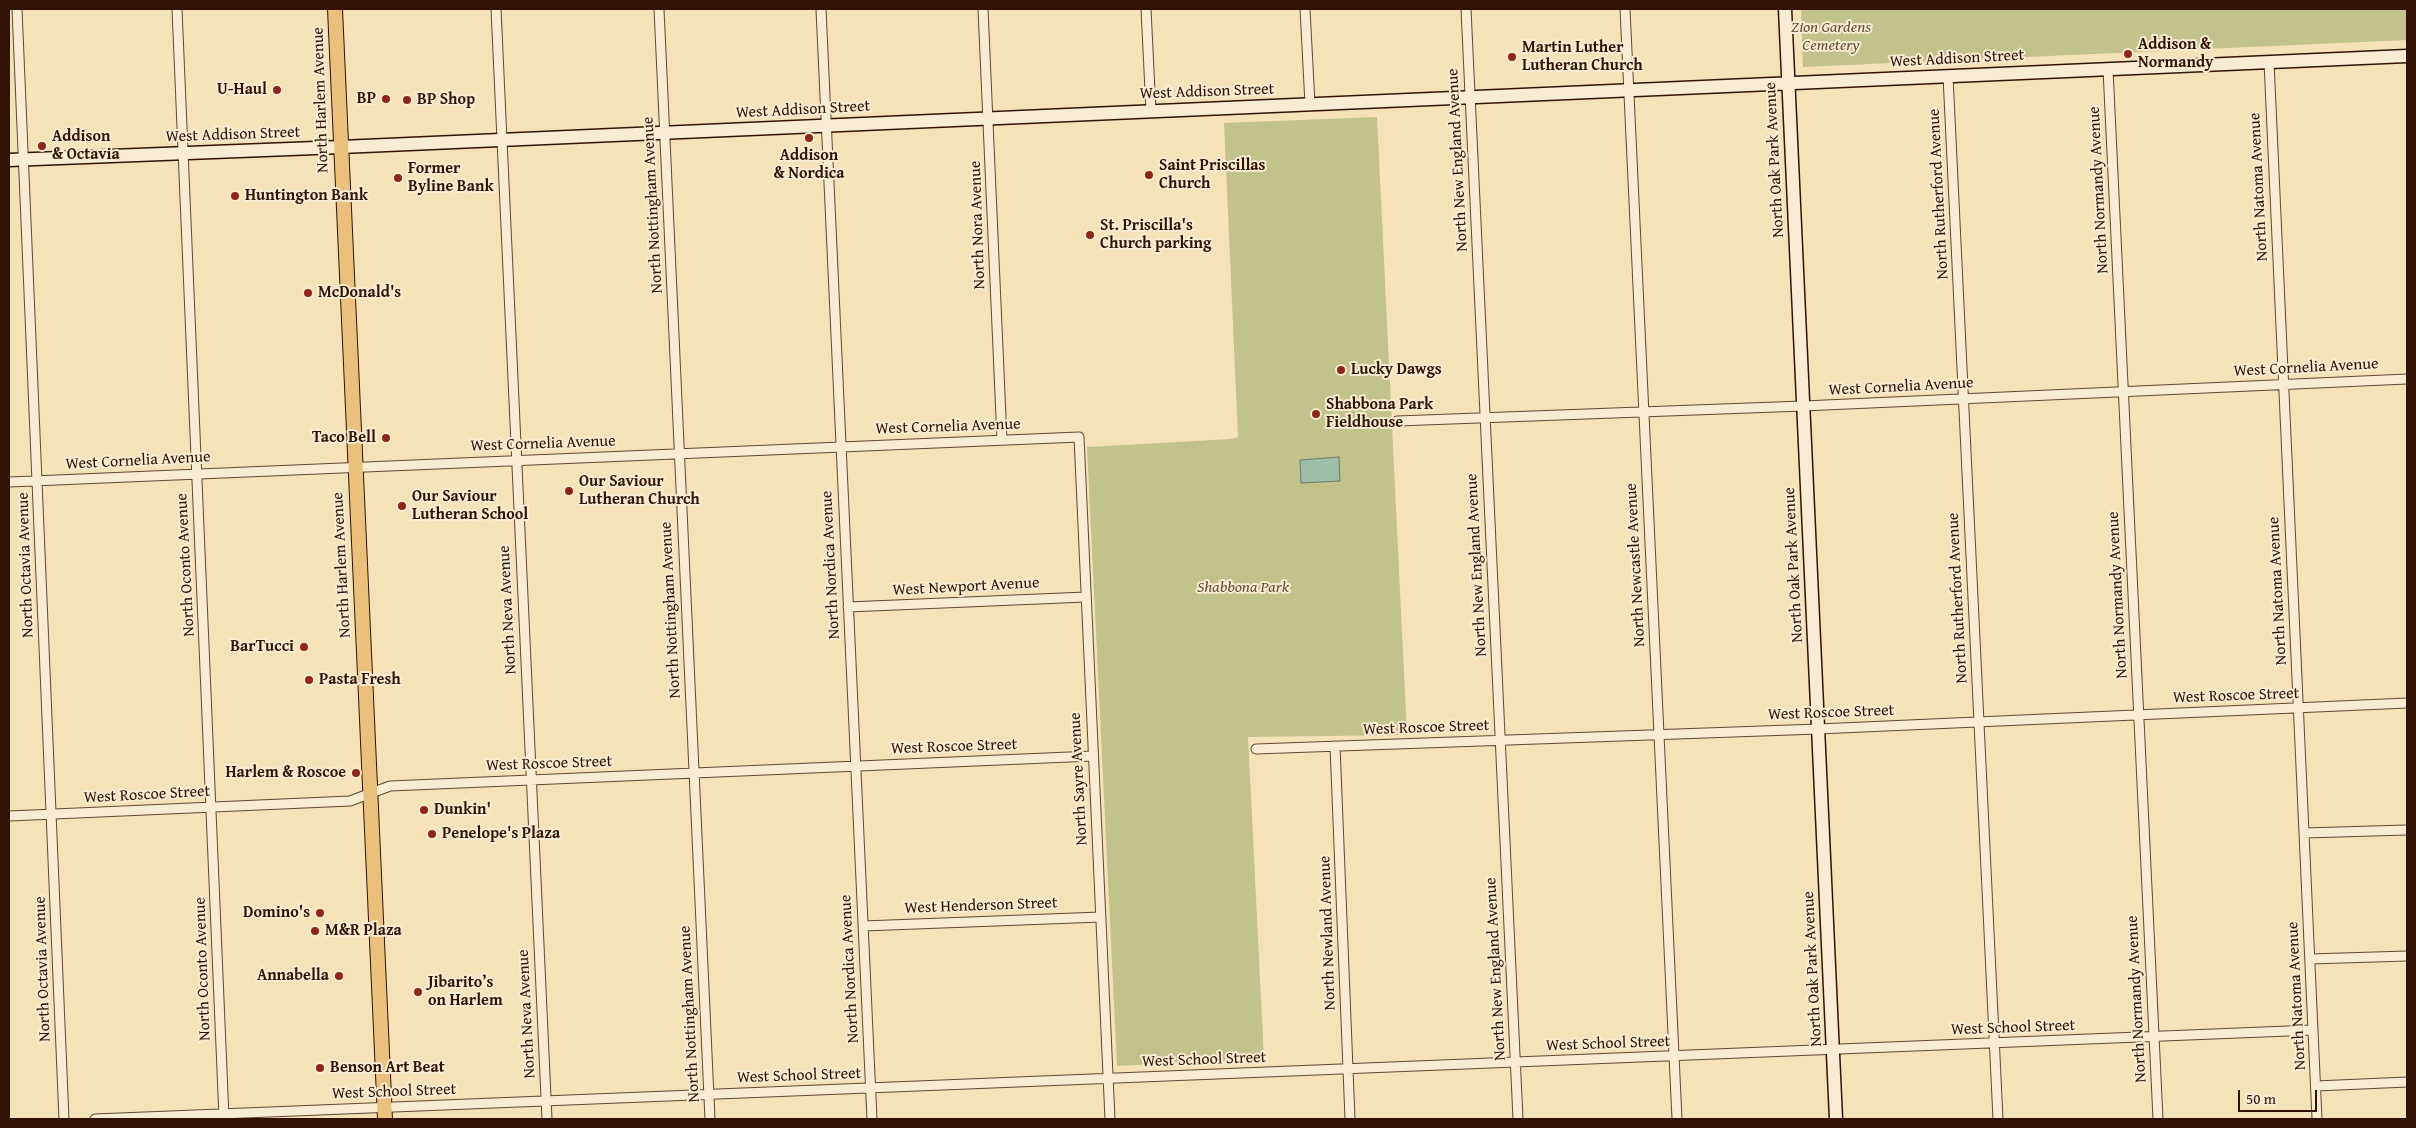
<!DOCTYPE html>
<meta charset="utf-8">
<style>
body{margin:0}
#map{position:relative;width:2416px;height:1128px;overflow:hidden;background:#f5e2b9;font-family:"Gentium Book Plus",serif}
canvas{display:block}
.frame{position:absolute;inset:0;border:10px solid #321205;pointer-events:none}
.scale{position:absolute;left:2238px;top:1090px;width:79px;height:22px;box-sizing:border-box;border:2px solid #321205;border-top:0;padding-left:6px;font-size:15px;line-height:18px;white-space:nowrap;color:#321205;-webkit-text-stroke:4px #f8ecd2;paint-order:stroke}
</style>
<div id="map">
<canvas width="2416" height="1128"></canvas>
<div class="frame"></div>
<div class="scale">50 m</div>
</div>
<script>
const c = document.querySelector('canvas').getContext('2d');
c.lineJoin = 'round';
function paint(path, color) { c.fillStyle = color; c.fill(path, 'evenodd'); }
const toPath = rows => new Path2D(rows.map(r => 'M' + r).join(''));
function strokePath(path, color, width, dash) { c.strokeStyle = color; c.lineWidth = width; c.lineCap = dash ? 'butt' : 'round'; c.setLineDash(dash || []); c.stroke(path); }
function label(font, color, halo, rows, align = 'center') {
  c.font = font + ' "Gentium Book Plus",serif'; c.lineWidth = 4; c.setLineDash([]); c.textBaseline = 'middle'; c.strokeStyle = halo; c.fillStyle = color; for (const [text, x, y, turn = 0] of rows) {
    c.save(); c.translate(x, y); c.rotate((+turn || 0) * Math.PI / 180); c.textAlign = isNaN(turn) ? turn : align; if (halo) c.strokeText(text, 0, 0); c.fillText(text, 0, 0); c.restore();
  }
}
const green = toPath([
 [1801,9,2407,9,2407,40,1803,67],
 [1377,117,1407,735,1248,737,1264,1059,1117,1066,1087,447,1231,439,1238,437,1224,123]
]);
const water = toPath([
 [1339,457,1340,481,1301,483,1300,460,1339,457]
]);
const street = toPath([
 [17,9,64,1119],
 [177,9,224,1117],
 [496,9,547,1119],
 [659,9,710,1119],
 [821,9,872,1119],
 [983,9,1002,440],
 [1146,9,1151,111],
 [1305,9,1310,104],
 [1466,9,1518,1119],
 [1625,9,1677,1119],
 [2269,62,2317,1119],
 [2108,69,2158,1119],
 [1948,76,1998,1119],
 [1397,421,1803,406,2407,379],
 [9,482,1079,437,1110,1119],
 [848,607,1086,597],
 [1335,746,1350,1119],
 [1256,749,1818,729,2407,703],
 [9,816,350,801,390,786,1093,756],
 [2304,833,2407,830],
 [863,926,1101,917],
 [2310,959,2407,956],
 [2316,1086,2407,1082],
 [95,1119,2313,1030]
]);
const secondary = toPath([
 [1785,9,1836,1119],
 [9,160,341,147,2407,56]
]);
const primary = toPath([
 [335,9,385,1119]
]);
const markers = [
 [2128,54,5,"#8f2418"],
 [1512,57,5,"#8f2418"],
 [277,90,5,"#8f2418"],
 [386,99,5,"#8f2418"],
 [407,100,5,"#8f2418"],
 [809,138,5,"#8f2418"],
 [42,146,5,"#8f2418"],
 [1149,175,5,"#8f2418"],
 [398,178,5,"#8f2418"],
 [235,196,5,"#8f2418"],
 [1090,235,5,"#8f2418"],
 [308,293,5,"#8f2418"],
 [1341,370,5,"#8f2418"],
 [1316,414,5,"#8f2418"],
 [386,438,5,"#8f2418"],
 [569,491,5,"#8f2418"],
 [402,506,5,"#8f2418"],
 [304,647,5,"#8f2418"],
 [309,680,5,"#8f2418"],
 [356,773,5,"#8f2418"],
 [424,810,5,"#8f2418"],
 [432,834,5,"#8f2418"],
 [320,913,5,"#8f2418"],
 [315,931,5,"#8f2418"],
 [339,976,5,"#8f2418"],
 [418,992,5,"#8f2418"],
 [320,1068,5,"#8f2418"]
];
const parkNames = [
 ["Zion Gardens",1831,28],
 ["Cemetery",1831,46],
 ["Shabbona Park",1243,588]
];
const poiNames = [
 ["Addison &",2138,45],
 ["Normandy",2138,63],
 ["Martin Luther",1522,48],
 ["Lutheran Church",1522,66],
 ["U-Haul",267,90,"right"],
 ["BP",376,99,"right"],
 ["BP Shop",417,100],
 ["Addison",52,137],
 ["& Octavia",52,155],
 ["Addison",809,156,"center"],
 ["& Nordica",809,174,"center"],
 ["Saint Priscillas",1159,166],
 ["Church",1159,184],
 ["Former",408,169],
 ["Byline Bank",408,187],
 ["Huntington Bank",245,196],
 ["St. Priscilla's",1100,226],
 ["Church parking",1100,244],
 ["McDonald's",318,293],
 ["Lucky Dawgs",1351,370],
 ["Shabbona Park",1326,405],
 ["Fieldhouse",1326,423],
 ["Taco Bell",376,438,"right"],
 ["Our Saviour",579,482],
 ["Lutheran Church",579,500],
 ["Our Saviour",412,497],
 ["Lutheran School",412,515],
 ["BarTucci",294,647,"right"],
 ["Pasta Fresh",319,680],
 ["Harlem & Roscoe",346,773,"right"],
 ["Dunkin'",434,810],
 ["Penelope's Plaza",442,834],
 ["Domino's",310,913,"right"],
 ["M&R Plaza",325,931],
 ["Annabella",329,976,"right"],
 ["Jibarito’s",428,983],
 ["on Harlem",428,1001],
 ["Benson Art Beat",330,1068]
];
const streetNames = [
 ["West Addison Street",1957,59,-3],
 ["West Addison Street",1207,92,-2],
 ["North Harlem Avenue",321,100,-92],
 ["West Addison Street",803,110,-3],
 ["West Addison Street",233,135,-2],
 ["North New England Avenue",1458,160,-93],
 ["North Oak Park Avenue",1775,160,-93],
 ["North Natoma Avenue",2259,187,-93],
 ["North Normandy Avenue",2099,190,-93],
 ["North Rutherford Avenue",1939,194,-93],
 ["North Nottingham Avenue",653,205,-93],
 ["North Nora Avenue",978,225,-92],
 ["West Cornelia Avenue",2306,368,-3],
 ["West Cornelia Avenue",1901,387,-3],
 ["West Cornelia Avenue",948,427,-2],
 ["West Cornelia Avenue",543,444,-2],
 ["West Cornelia Avenue",138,461,-3],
 ["North Octavia Avenue",26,565,-92],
 ["North Oconto Avenue",186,565,-93],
 ["North Harlem Avenue",342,565,-93],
 ["North Nordica Avenue",831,565,-93],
 ["North New England Avenue",1477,565,-93],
 ["North Newcastle Avenue",1636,565,-93],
 ["North Oak Park Avenue",1794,565,-93],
 ["West Newport Avenue",966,587,-3],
 ["North Natoma Avenue",2278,591,-93],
 ["North Normandy Avenue",2118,595,-93],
 ["North Rutherford Avenue",1958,598,-93],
 ["North Neva Avenue",508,610,-93],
 ["North Nottingham Avenue",671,610,-93],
 ["West Roscoe Street",2236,696,-2],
 ["West Roscoe Street",1831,713,-2],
 ["West Roscoe Street",1426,728,-2],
 ["West Roscoe Street",954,747,-2],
 ["West Roscoe Street",549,764,-2],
 ["North Sayre Avenue",1079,779,-93],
 ["West Roscoe Street",147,795,-3],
 ["West Henderson Street",981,906,-2],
 ["North Newland Avenue",1328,933,-92],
 ["North Octavia Avenue",43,969,-92],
 ["North Oconto Avenue",203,969,-92],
 ["North Nordica Avenue",850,969,-93],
 ["North New England Avenue",1496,969,-93],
 ["North Oak Park Avenue",1813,969,-93],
 ["North Natoma Avenue",2297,996,-93],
 ["North Normandy Avenue",2137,999,-93],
 ["North Neva Avenue",527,1014,-93],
 ["North Nottingham Avenue",690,1014,-93],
 ["West School Street",2013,1028,-2],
 ["West School Street",1608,1044,-2],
 ["West School Street",1204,1060,-2],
 ["West School Street",799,1076,-2],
 ["West School Street",394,1092,-2]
];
paint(green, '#c1c28c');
paint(water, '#9dbfaa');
strokePath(water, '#727a68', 1);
strokePath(street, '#634632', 11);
strokePath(secondary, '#321205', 15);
strokePath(primary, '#321205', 16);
strokePath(street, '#f8ecd2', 9);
strokePath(secondary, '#f8ecd2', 12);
strokePath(primary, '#eac17c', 14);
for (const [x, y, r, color] of markers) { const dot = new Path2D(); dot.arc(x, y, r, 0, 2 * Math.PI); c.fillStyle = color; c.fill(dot); strokePath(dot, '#f8ecd2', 2); }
label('italic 16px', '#645034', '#f8ecd2', parkNames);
label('bold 16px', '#321205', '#f8ecd2', poiNames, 'left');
label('16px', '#321205', '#f8ecd2', streetNames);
</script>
